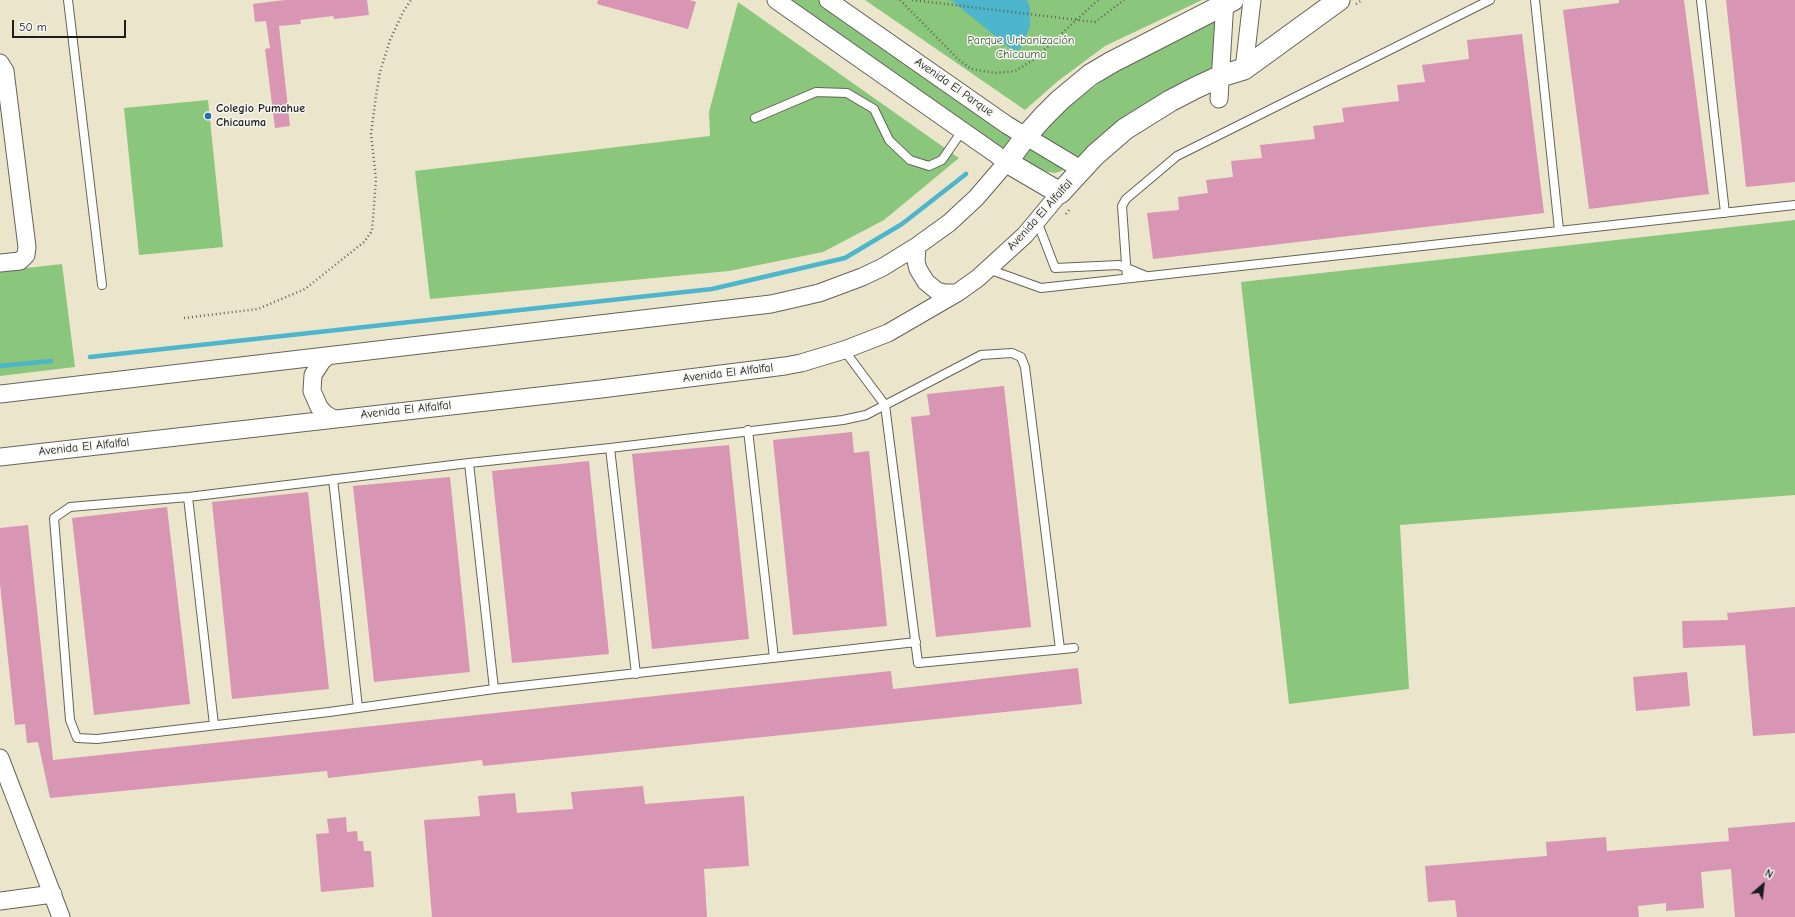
<!DOCTYPE html>
<meta charset="utf-8">
<style>
body{margin:0}
#map{position:relative;width:1795px;height:917px;overflow:hidden;background:#ebe6cb;font-family:"Comic Neue",sans-serif}
canvas{display:block}
.north{position:absolute;left:1743px;top:865px;width:40px;height:40px;-webkit-text-stroke:3px #f6f6f2;paint-order:stroke;rotate:28deg;font-size:11px;font-weight:700;line-height:16px;text-align:center;color:#1c1c1c}
.north::after{content:'';display:block;margin:auto;width:14px;height:18px;background:#1c1c1c;clip-path:polygon(50% 0,100% 100%,50% 72%,0 100%)}
.scale{position:absolute;left:12px;top:20px;width:114px;height:18px;box-sizing:border-box;border:2px solid #1c1c1c;border-top:0;padding-left:5px;font-size:12px;line-height:14px;white-space:nowrap;color:#1c1c1c;-webkit-text-stroke:3px #f6f6f2;paint-order:stroke}
</style>
<div id="map">
<canvas width="1795" height="917"></canvas>
<div class="north">N</div>
<div class="scale">50 m</div>
</div>
<script>
const c = document.querySelector('canvas').getContext('2d');
c.lineJoin = 'round';
function paint(path, color) { c.fillStyle = color; c.fill(path, 'evenodd'); }
const toPath = rows => new Path2D(rows.map(r => 'M' + r).join(''));
function strokePath(path, color, width, dash) { c.strokeStyle = color; c.lineWidth = width; c.lineCap = dash ? 'butt' : 'round'; c.setLineDash(dash || []); c.stroke(path); }
function label(font, color, halo, rows, align = 'center') {
  c.font = font + ' "Comic Neue",sans-serif'; c.lineWidth = 3; c.setLineDash([]); c.textBaseline = 'middle'; c.strokeStyle = halo; c.fillStyle = color; for (const [text, x, y, turn = 0] of rows) {
    c.save(); c.translate(x, y); c.rotate((+turn || 0) * Math.PI / 180); c.textAlign = isNaN(turn) ? turn : align; if (halo) c.strokeText(text, 0, 0); c.fillText(text, 0, 0); c.restore();
  }
}
const green = toPath([
 [786,0,819,0,996,121,1041,136,1055,117,1102,81,1142,56,1215,21,1212,72,1159,96,1131,112,1067,169,1055,173,1043,171,1019,159],
 [865,0,1202,0,1105,46,1058,81,1025,110],
 [738,2,959,158,884,220,823,252,729,271,430,299,415,171,710,136,709,112],
 [208,100,223,247,139,255,124,108],
 [1795,220,1795,495,1400,525,1409,689,1289,704,1241,282],
 [62,264,75,367,0,376,0,271]
]);
const water = toPath([
 [951,0,1027,0,1030,8,1030,27,1020,49,1016,50,1010,48]
]);
const stream = toPath([
 [90,357,712,289,845,258,902,224,966,174],
 [0,366,51,361]
]);
const building = toPath([
 [285,0,367,0,369,15,334,19,333,16,300,20,301,24,279,26,290,126,275,128,265,49,270,48,266,21,255,22,253,4],
 [598,0,690,0,696,2,688,29,597,4],
 [1619,0,1684,0,1709,194,1589,209,1563,10,1619,3],
 [1726,0,1795,0,1795,182,1746,187],
 [1522,34,1544,213,1153,259,1147,213,1179,210,1178,197,1208,193,1206,180,1233,177,1231,161,1262,158,1260,145,1315,139,1313,126,1344,122,1342,108,1399,101,1397,85,1425,82,1422,65,1469,59,1467,40],
 [1004,386,1031,627,936,637,911,417,930,415,927,394],
 [852,432,854,453,869,451,887,626,793,635,773,440],
 [729,445,749,639,652,649,632,454],
 [589,461,609,654,512,663,492,471],
 [450,477,470,672,374,682,353,486],
 [308,492,329,689,232,699,212,502],
 [167,507,190,704,94,715,72,518],
 [28,525,53,760,891,671,893,689,1078,668,1082,704,483,766,482,760,328,778,327,771,50,798,38,742,27,743,25,724,15,725,0,584,0,528],
 [1795,607,1795,733,1753,736,1745,645,1683,648,1682,621,1728,620,1727,613],
 [1687,672,1690,706,1636,711,1633,677],
 [643,786,645,804,744,796,749,866,704,869,707,917,432,917,424,820,480,816,478,796,515,793,517,813,573,809,571,792],
 [346,817,347,832,357,831,358,841,363,841,364,851,371,851,374,887,321,892,316,834,329,833,327,819],
 [1795,822,1795,917,1735,917,1731,869,1701,872,1704,908,1666,911,1666,903,1638,906,1639,917,1457,917,1455,900,1428,902,1425,866,1547,856,1546,842,1606,837,1607,851,1729,841,1728,828]
]);
const path = toPath([
 [900,0,957,58,971,69,996,73,1015,71,1033,60,1098,0],
 [912,0,1095,22,1124,0],
 [1356,4,1362,0],
 [1066,214,1070,209],
 [184,318,258,309,305,289,364,242,372,231,376,179,371,134,376,96,380,72,390,40,403,12,411,0]
]);
const service = toPath([
 [68,0,102,285],
 [1535,0,1559,230],
 [1701,0,1725,213],
 [755,118,816,92,847,93,874,109,889,140,910,160,929,166,942,160,962,131],
 [1037,221,1055,268,1119,265,1146,276],
 [988,269,1041,288,1795,205],
 [1127,278,1122,206,1126,199,1177,156,1490,0],
 [844,350,885,405,918,663,1074,648],
 [748,430,774,658],
 [610,448,636,674],
 [469,463,494,689],
 [333,479,358,708],
 [188,497,214,725],
 [916,642,494,689,329,712,97,739,77,738,70,720,54,518,70,507,188,497,469,463,610,448,843,420,866,415,981,355,1012,353,1021,357,1025,367,1060,649]
]);
const minor = toPath([
 [828,0,1007,125,1082,170],
 [0,63,5,71,27,247,26,255,20,261,0,263],
 [1244,69,1252,0],
 [1219,99,1225,0],
 [917,246,916,261,918,269,926,282,937,291,944,293,957,293],
 [328,356,322,361,313,375,312,391,319,407,325,414,332,418],
 [0,394,771,304,819,293,862,277,883,267,917,246,949,223,976,198,1007,162,776,0],
 [0,457,601,389,785,366,801,363,844,350,888,333,957,293,978,278,1025,235,1060,193],
 [0,758,61,917],
 [0,901,53,894]
]);
const tertiary = toPath([
 [1233,0,1112,62,1090,75,1060,100,1043,117,1026,136,1007,162,1060,193,1095,155,1125,129,1170,101,1195,88,1221,76,1244,69,1339,0]
]);
const markers = [
 [208,116,4,"#1f6fb2"]
];
const parkNames = [
 ["Parque Urbanización",1021,41],
 ["Chicauma",1021,55]
];
const streetNames = [
 ["Avenida El Parque",954,87,35],
 ["Avenida El Alfalfal",1040,215,-48],
 ["Avenida El Alfalfal",728,373,-7],
 ["Avenida El Alfalfal",406,410,-6],
 ["Avenida El Alfalfal",84,447,-6]
];
const poiNames = [
 ["Colegio Pumahue",216,109],
 ["Chicauma",216,123]
];
paint(green, '#8ac67c');
paint(water, '#4db5cc');
strokePath(stream, '#4db5cc', 4.5);
paint(building, '#d895b4');
strokePath(service, '#646359', 10);
strokePath(minor, '#646359', 19);
strokePath(tertiary, '#646359', 23);
strokePath(path, '#646359', 2.5, [1, 3]);
strokePath(service, '#fff', 8);
strokePath(minor, '#fff', 17);
strokePath(tertiary, '#fff', 21);
for (const [x, y, r, color] of markers) { const dot = new Path2D(); dot.arc(x, y, r, 0, 2 * Math.PI); c.fillStyle = color; c.fill(dot); strokePath(dot, '#f6f6f2', 1.5); }
label('12px', '#42583e', '#f6f6f2', parkNames);
label('12px', '#1c1c1c', '#f6f6f2', streetNames);
label('bold 12px', '#1c1c1c', '#f6f6f2', poiNames, 'left');
</script>
